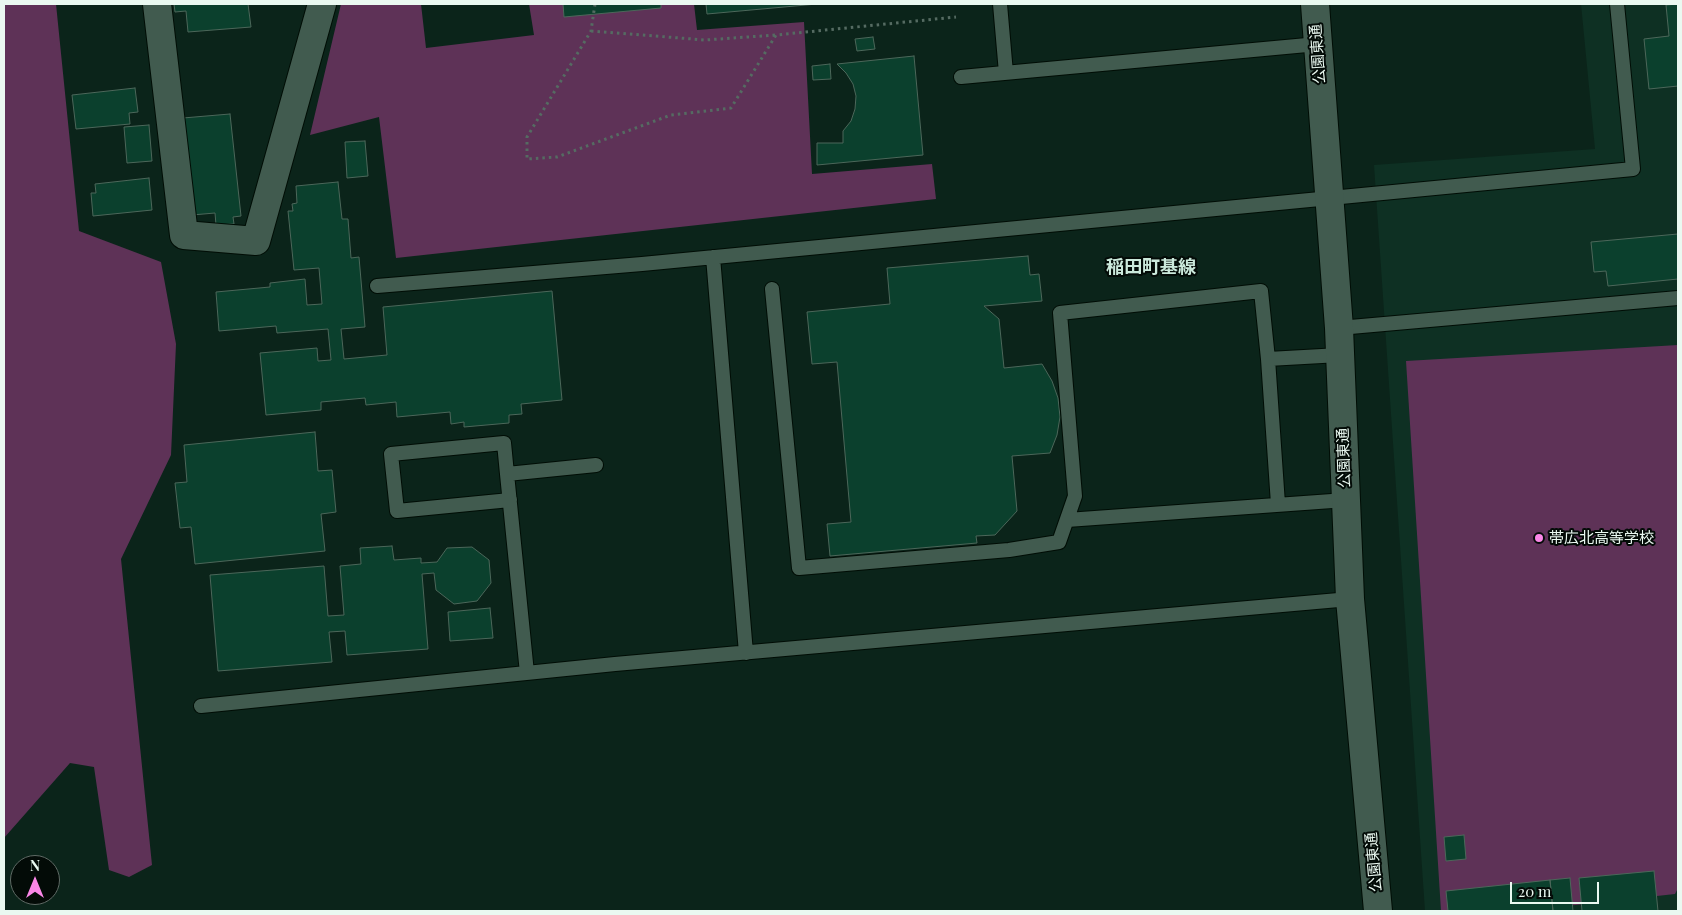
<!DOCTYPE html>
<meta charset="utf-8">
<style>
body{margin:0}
#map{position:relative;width:1682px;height:915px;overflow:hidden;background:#0b241a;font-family:"Playfair Display",serif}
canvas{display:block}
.frame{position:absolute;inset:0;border:5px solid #eaf9f1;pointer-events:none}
.north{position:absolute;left:10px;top:855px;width:50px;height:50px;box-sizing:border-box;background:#030b07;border:1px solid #5f6a65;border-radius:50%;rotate:0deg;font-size:14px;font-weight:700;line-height:20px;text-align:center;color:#eaf9f1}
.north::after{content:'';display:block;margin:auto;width:18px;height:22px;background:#fa87e7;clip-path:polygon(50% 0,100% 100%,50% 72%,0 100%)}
.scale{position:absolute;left:1510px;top:882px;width:89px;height:22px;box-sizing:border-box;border:2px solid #eaf9f1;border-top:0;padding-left:6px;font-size:15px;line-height:18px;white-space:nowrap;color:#eaf9f1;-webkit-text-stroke:4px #030b07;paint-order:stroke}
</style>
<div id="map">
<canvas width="1682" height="915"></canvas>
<div class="frame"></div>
<div class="north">N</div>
<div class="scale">20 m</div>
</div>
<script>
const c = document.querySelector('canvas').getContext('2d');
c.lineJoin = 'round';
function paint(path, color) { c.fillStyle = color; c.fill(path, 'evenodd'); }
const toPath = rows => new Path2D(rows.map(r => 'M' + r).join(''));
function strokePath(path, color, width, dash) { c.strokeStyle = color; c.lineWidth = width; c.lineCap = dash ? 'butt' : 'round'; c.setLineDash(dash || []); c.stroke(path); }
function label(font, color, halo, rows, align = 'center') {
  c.font = font + ' "Playfair Display","Noto Sans JP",serif'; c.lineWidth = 4; c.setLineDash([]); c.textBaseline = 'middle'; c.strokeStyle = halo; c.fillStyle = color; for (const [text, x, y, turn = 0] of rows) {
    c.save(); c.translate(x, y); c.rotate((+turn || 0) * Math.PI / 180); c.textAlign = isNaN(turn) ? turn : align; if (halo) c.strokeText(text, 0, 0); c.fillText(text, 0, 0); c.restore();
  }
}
const built = toPath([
 [1581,4,1678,4,1678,911,1425,911,1374,165,1595,149]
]);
const green = toPath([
 [4,4,56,4,79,231,161,262,176,344,171,455,121,559,152,865,129,877,109,870,94,767,70,763,4,838],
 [341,4,421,4,426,48,534,35,529,4,694,4,697,30,804,22,812,174,932,164,936,199,396,258,379,117,310,135],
 [1678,345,1678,888,1675,894,1521,911,1441,911,1406,361]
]);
const building = toPath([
 [174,4,248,4,251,27,188,32,186,11,175,12,174,4],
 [563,4,661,4,661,8,564,17,563,4],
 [706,4,817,4,707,14,706,4],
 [1678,4,1678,86,1649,89,1644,39,1669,36,1666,5,1678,4],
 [873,37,875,49,857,51,855,39,873,37],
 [914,56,923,155,817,165,817,143,843,143,843,131,851,121,855,109,856,96,853,84,846,73,837,64,914,56],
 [830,64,831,79,813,80,812,66,830,64],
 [135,88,138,112,129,113,130,124,76,129,72,95,135,88],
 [230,114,241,216,233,217,234,224,216,225,215,213,192,215,183,118,230,114],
 [149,125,152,161,127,163,124,127,149,125],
 [365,141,368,176,347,178,345,142,365,141],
 [149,178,152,210,93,216,91,193,96,193,95,184,149,178],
 [338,182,342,219,348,219,351,258,359,257,365,327,341,329,344,359,387,355,383,307,552,291,562,400,521,404,522,414,509,415,509,423,464,427,464,422,451,424,450,412,397,417,396,402,366,405,365,398,321,402,321,410,266,415,260,353,317,348,318,361,331,360,328,329,277,333,276,326,219,331,216,292,270,287,270,283,305,279,307,305,322,304,319,268,294,270,288,211,293,211,292,204,297,203,296,186,338,182],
 [1678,234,1678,279,1608,286,1606,271,1594,272,1591,242,1678,234],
 [1028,256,1030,275,1039,274,1042,301,984,306,999,319,1004,368,1042,364,1052,381,1058,398,1060,417,1057,435,1050,453,1012,456,1017,511,995,535,976,536,977,543,830,556,827,524,851,522,837,362,812,364,807,312,890,304,887,268,1028,256],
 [315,432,318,471,332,470,336,512,321,514,325,551,195,564,191,527,180,528,175,483,187,482,184,445,315,432],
 [392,546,394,560,421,558,421,563,437,562,447,548,472,547,489,560,491,583,477,601,454,604,436,590,434,573,422,574,428,649,347,655,345,631,329,632,332,662,218,671,210,575,324,566,328,616,344,615,340,566,361,564,360,548,392,546],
 [490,608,493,638,450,641,448,612,490,608],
 [1464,835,1466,859,1446,861,1444,837,1464,835],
 [1654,871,1658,911,1582,911,1579,878,1654,871],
 [1570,878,1573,911,1553,911,1550,880,1570,878],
 [1550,880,1553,911,1448,911,1446,891,1550,880]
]);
const path = toPath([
 [595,4,591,31,527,137,527,159,557,157,671,115,731,108,776,35,956,17],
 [591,31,705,40,776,35]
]);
const lane = toPath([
 [1000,4,1006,73],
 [961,77,1318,44],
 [713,257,746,653],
 [377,286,642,264,1633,169,1617,4],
 [772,289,799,568,1009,550,1059,542,1075,496,1060,313,1261,291,1268,359],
 [1339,328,1678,298],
 [507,474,504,443,391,454,397,511,510,500],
 [1278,504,1268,359,1340,355],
 [1067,520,1346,500],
 [527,673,507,474,596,465],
 [201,706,615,664,1350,599]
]);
const street = toPath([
 [157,4,184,235,256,241,322,4]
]);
const secondary = toPath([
 [1315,4,1339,328,1350,599,1378,911]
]);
const markers = [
 [1539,538,5,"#fa87e7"]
];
const streetNames = [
 ["公園東通",1318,54,-94],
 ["公園東通",1344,458,-92],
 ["公園東通",1374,862,-95]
];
const poiNames = [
 ["帯広北高等学校",1549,538]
];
const quarterNames = [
 ["稲田町基線",1151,267]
];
paint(built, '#0e3023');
paint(green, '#5e3257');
paint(building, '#0b402d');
strokePath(building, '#4c675a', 1);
strokePath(lane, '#000d05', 16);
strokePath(street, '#000d05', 30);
strokePath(secondary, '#000d05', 30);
strokePath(path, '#556b62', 3, [2.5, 4]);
strokePath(lane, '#415b4f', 14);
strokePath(street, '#415b4f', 28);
strokePath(secondary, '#415b4f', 28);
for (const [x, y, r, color] of markers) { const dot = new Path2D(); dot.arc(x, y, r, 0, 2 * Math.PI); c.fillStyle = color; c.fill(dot); strokePath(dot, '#030b07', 2); }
label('15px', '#eaf9f1', '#030b07', streetNames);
label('15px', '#eaf9f1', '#030b07', poiNames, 'left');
label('bold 18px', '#cbe9db', '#030b07', quarterNames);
</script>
